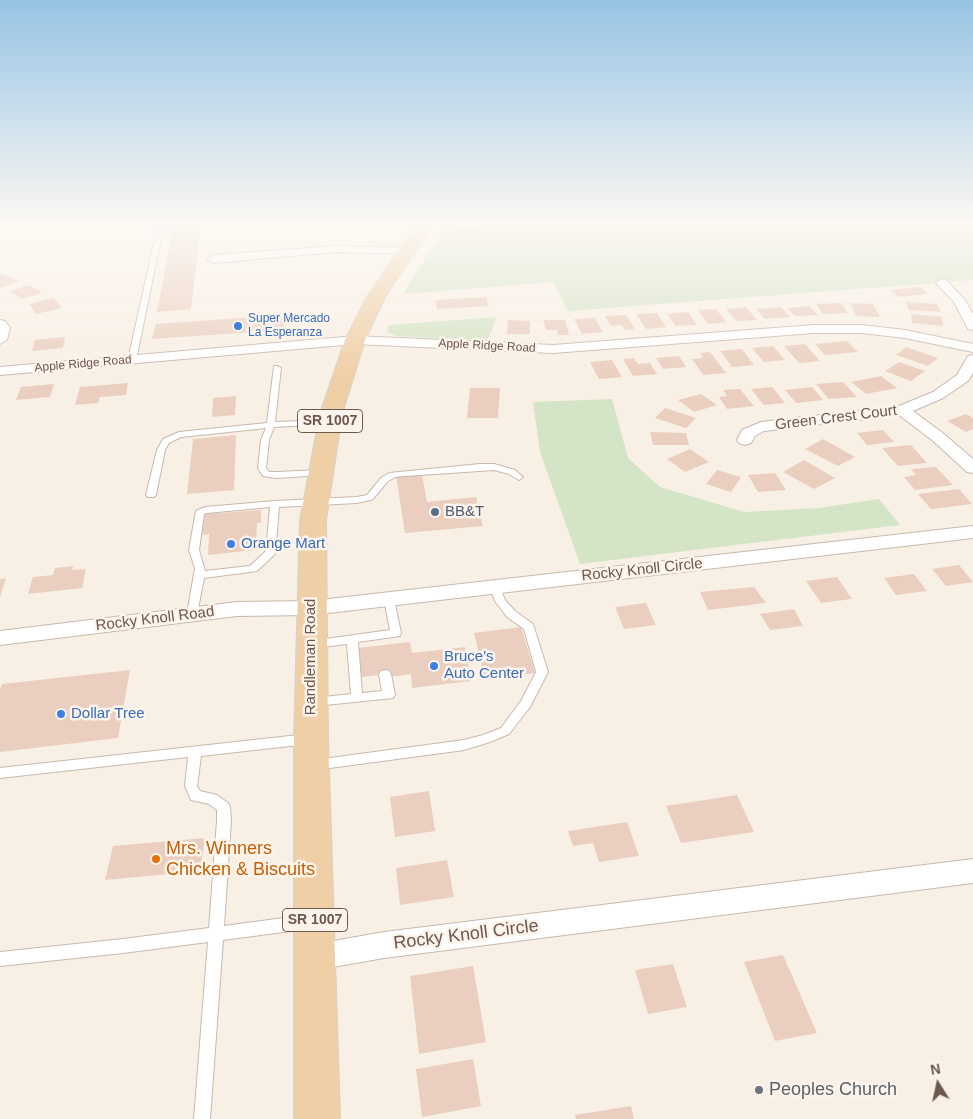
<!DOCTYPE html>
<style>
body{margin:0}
#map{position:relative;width:973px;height:1119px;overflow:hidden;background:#f9f0e5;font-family:Arial,sans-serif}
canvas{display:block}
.north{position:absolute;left:913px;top:1059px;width:50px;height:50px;-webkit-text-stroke:4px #fcf4eb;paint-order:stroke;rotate:350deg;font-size:14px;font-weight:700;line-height:20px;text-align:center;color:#6e574e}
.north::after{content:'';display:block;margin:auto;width:18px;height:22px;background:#6e574e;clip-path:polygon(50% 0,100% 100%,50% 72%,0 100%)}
</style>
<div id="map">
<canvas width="973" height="1119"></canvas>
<div class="north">N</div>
</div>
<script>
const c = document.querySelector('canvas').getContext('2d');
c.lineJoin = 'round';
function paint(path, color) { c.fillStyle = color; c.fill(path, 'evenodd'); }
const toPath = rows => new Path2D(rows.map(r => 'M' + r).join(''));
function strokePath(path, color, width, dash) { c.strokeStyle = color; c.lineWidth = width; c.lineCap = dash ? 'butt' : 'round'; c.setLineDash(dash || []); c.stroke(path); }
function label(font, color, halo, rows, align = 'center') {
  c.font = font + ' Arial,sans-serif'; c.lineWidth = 5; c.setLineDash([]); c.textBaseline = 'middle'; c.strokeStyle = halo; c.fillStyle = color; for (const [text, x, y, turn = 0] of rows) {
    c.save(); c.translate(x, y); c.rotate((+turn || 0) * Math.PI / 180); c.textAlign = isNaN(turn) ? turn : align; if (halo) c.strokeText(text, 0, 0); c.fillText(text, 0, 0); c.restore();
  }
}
const green = toPath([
 [529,222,973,222,973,280,568,311,553,282,403,294,443,230,530,223],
 [497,317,487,341,396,336,387,332,389,325],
 [612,399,628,458,660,487,744,512,819,508,879,499,900,525,580,564,540,452,533,402]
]);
const building = toPath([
 [201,224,191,309,157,312,173,226],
 [2,274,19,281,0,288,0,275],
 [30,285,42,293,22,299,9,291],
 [920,287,928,294,899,297,890,290],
 [486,297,489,306,437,309,435,300],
 [54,298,62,308,36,314,29,304],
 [906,302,937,304,941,312,909,310],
 [841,303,848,313,823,314,816,304],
 [850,303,873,304,880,317,856,316],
 [809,306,818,315,795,316,787,308],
 [746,307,757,320,737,321,726,309],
 [781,307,790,317,765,319,756,309],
 [716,309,726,322,708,324,698,310],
 [688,312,697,325,676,326,667,314],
 [657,313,666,327,646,329,636,314],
 [911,314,942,317,943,326,912,323],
 [284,315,284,330,152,339,156,324],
 [626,315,635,329,625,330,622,325,611,326,605,316],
 [595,318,603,332,582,334,574,319],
 [508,320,530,321,530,334,507,334],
 [543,320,565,320,569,335,558,335,557,330,546,330],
 [65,337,63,348,32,351,35,340],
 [847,341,858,352,825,355,815,344],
 [805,344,820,361,799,363,784,346],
 [773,346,785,360,764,362,752,348],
 [906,347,938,358,928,366,896,355],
 [742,349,754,365,732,367,720,351],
 [710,352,726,373,703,375,692,359,703,358,700,353],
 [679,356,686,367,663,369,656,358],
 [634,358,638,364,650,363,657,374,633,376,623,359],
 [612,360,622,377,599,379,590,362],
 [899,362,925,371,911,381,885,371],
 [881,376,897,388,866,394,851,382],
 [843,382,857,397,829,399,816,384],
 [128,383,126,395,100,397,98,403,75,405,80,387],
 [54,384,50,397,16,400,21,387],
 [772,387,785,403,764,405,751,389],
 [812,387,823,400,796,403,785,390],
 [470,388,500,388,498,418,467,418],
 [740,389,754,406,727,409,719,397,727,396,723,390],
 [701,394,717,405,694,412,678,400],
 [236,396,235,415,212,417,213,398],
 [665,408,696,418,686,428,655,418],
 [966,414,973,418,973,429,966,432,947,421],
 [883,430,894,442,867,445,857,433],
 [650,432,686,433,689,445,653,445],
 [236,435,234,490,187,494,193,439],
 [823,439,855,457,838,466,805,449],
 [911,445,927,463,898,466,882,448],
 [690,449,709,462,685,472,667,459],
 [804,460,835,478,814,489,783,472],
 [936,467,953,485,915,490,904,477,916,475,911,469],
 [717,470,741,477,731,492,706,484],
 [775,473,786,490,758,492,748,475],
 [422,474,427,502,476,497,483,526,405,533,396,476],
 [959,489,972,504,931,509,918,494],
 [261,510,261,523,257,523,256,550,208,555,209,534,202,535,205,514],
 [959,565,973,582,946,586,932,569],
 [73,566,72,570,86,569,82,588,28,594,33,577,53,575,55,568],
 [914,574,927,591,896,595,884,578],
 [837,577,852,599,821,603,806,581],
 [6,578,0,597,0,579],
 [754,587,766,603,708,610,700,592],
 [646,603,656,625,624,629,615,607],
 [794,609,803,626,770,630,760,614],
 [521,627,535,673,485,680,474,633],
 [410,642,412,653,465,647,471,681,412,688,411,674,388,677,388,674,360,677,358,648],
 [130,670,118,738,0,752,0,689,2,684],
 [429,791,435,831,395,837,390,797],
 [737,795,754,832,681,843,666,806],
 [627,822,639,856,599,862,593,843,573,846,568,831],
 [205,838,200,871,105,880,113,846],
 [447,860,454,897,400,905,396,868],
 [783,955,817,1033,775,1041,744,962],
 [673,964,687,1007,648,1014,635,970],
 [473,966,486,1042,419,1054,410,976],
 [473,1059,481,1106,422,1117,416,1069],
 [631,1106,634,1119,576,1119,575,1115]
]);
const lane = toPath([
 [150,222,158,222,164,224,136,360,132,362,128,360,158,225,150,222],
 [274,366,277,366,281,368,275,422,329,420,333,422,329,424,274,427,269,440,266,468,269,472,276,472,321,470,324,471,325,473,324,475,276,478,263,476,258,468,261,440,266,428,181,437,169,443,165,450,156,495,154,497,148,497,146,495,157,450,163,439,179,432,267,423,274,366],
 [480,464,494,464,515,470,523,477,519,480,509,474,494,470,405,476,395,477,387,482,373,499,370,500,357,503,279,507,275,554,257,571,204,578,197,614,196,617,192,618,188,617,187,614,195,568,189,550,196,511,205,507,275,501,357,497,367,495,381,478,389,473,480,464],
 [270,507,266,551,250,566,205,571,199,550,204,514,207,513,270,507],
 [495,584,499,585,505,600,515,611,533,624,548,672,530,707,509,734,490,742,464,750,315,770,311,769,309,765,311,761,315,760,464,740,483,735,501,728,521,701,536,672,524,629,507,617,495,601,490,587,495,584],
 [389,595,394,599,401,633,400,636,358,642,362,693,382,691,379,674,381,671,385,670,389,671,391,674,395,695,393,698,315,706,311,705,309,702,311,699,315,698,351,694,347,644,315,648,311,647,309,644,311,641,390,630,384,599,389,595],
 [308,734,312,736,314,739,312,742,308,744,201,756,197,786,200,791,217,795,228,803,230,807,231,821,224,926,306,915,311,917,313,922,311,927,306,929,223,940,210,1119,194,1119,208,942,123,953,0,966,0,952,123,939,209,928,217,821,217,810,209,804,191,800,185,786,188,757,0,778,0,768,308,734]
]);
const street = toPath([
 [336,246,407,248,413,251,407,254,336,252,213,263,207,259,213,255,336,246],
 [942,279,946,280,965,300,973,314,973,330,968,329,954,302,936,283,942,279],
 [0,320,5,321,10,328,7,340,0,344,0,320],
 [814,325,862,325,905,330,973,344,973,352,905,338,862,333,814,333,553,353,355,344,0,375,0,367,355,336,553,345,814,325],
 [973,355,973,373,968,381,943,398,913,411,944,434,973,459,973,473,967,472,932,440,899,415,764,431,755,436,751,443,745,445,739,443,737,440,742,430,761,422,899,406,933,392,957,375,968,356,973,355],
 [973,526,973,538,311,615,237,616,0,645,0,631,237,602,311,601,973,526],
 [973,859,973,883,384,958,316,970,306,966,302,957,306,948,316,944,384,932,973,859]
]);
const primary = toPath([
 [419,222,435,222,385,297,365,340,342,414,326,520,328,738,340,1119,294,1119,294,738,300,520,320,414,345,340,367,297,419,222]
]);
const markers = [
 [238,326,5,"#3f7fe0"],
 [435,512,5,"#5c6f8a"],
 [231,544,5,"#3f7fe0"],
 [434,666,5,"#3f7fe0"],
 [61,714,5,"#3f7fe0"],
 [156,859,5,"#e8710a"],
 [759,1090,5,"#6b7280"]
];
const farShopnames = [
 ["Super Mercado",248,319],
 ["La Esperanza",248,333]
];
const farStreetnames = [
 ["Apple Ridge Road",487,346,3],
 ["Apple Ridge Road",83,364,-5]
];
const shields = [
 [330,421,65],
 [315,920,65]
];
const shieldNames = [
 ["SR 1007",330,421],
 ["SR 1007",315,920]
];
const streetNames = [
 ["Green Crest Court",836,418,-7],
 ["Rocky Knoll Circle",642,570,-6],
 ["Rocky Knoll Road",155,619,-7],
 ["Randleman Road",311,657,-90]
];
const serviceNames = [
 ["BB&T",445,512]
];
const shopNames = [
 ["Orange Mart",241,544],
 ["Bruce's",444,657],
 ["Auto Center",444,674],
 ["Dollar Tree",71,714]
];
const nearFoodnames = [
 ["Mrs. Winners",166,849],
 ["Chicken & Biscuits",166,870]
];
const nearStreetnames = [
 ["Rocky Knoll Circle",466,935,-7]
];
const nearWorshipnames = [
 ["Peoples Church",769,1090]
];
paint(green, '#d4e4c6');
paint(building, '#eacfc0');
strokePath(lane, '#c8b8ad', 2);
strokePath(street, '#c8b8ad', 2);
strokePath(primary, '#d6d0cd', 2);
paint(lane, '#fff');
paint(street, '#fff');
paint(primary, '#efcfa6');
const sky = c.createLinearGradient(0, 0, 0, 378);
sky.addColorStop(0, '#96c4e4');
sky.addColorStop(0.59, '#fcf8f3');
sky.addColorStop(1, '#fcf8f300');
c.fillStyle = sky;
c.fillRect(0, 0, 973, 378);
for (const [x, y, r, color] of markers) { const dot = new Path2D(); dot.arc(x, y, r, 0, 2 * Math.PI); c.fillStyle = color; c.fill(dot); strokePath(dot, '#fcf4eb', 2); }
label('12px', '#366cbe', '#fcf4eb', farShopnames, 'left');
label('12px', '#6e574e', '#fcf4eb', farStreetnames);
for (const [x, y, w] of shields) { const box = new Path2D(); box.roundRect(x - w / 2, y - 11.5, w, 23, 4); c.fillStyle = '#fcf4eb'; c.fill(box); strokePath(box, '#6e574e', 1); }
label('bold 14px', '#6e574e', null, shieldNames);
label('15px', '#6e574e', '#fcf4eb', streetNames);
label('15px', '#4e5e75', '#fcf4eb', serviceNames, 'left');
label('15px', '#366cbe', '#fcf4eb', shopNames, 'left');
label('18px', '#c56008', '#fcf4eb', nearFoodnames, 'left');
label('18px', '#6e574e', '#fcf4eb', nearStreetnames);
label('18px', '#5b616d', '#fcf4eb', nearWorshipnames, 'left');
</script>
